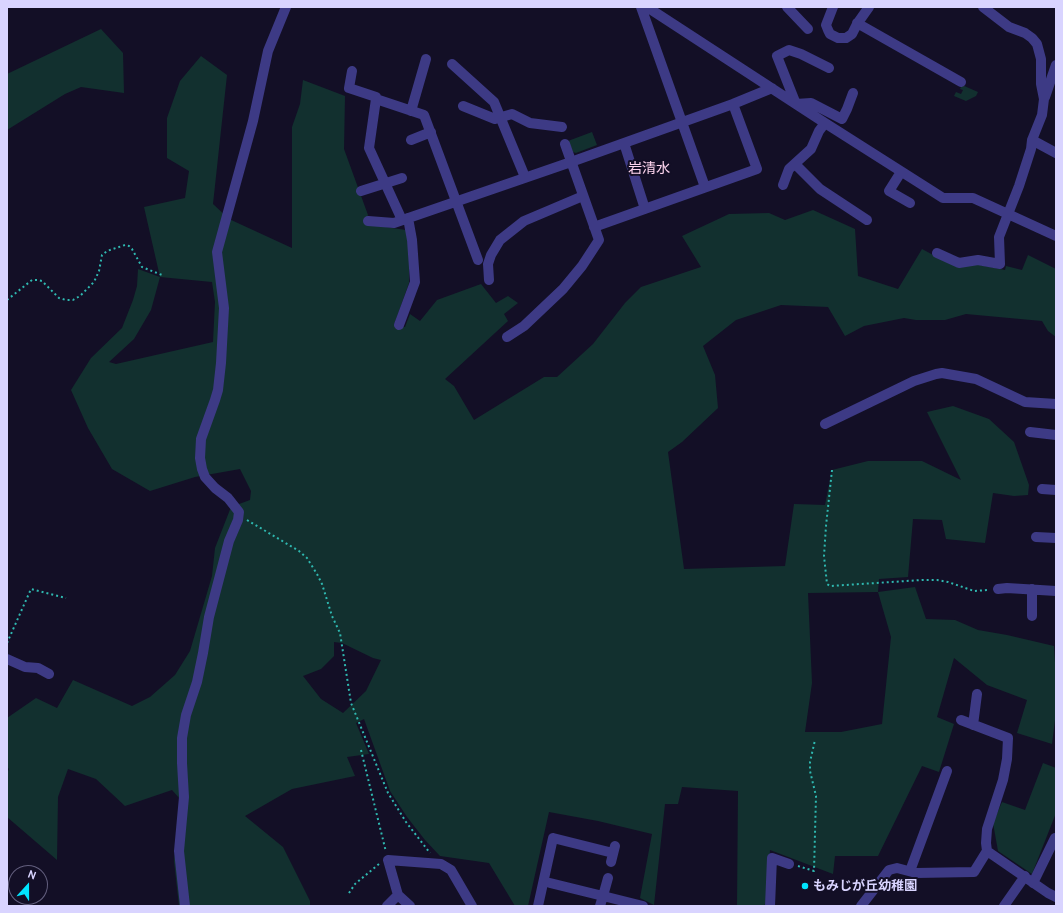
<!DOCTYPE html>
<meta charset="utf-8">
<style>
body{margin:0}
#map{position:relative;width:1063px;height:913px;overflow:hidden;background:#130f26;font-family:Cabin,sans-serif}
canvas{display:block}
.frame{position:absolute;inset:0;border:8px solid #d9d4ff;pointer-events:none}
.north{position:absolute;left:8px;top:865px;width:40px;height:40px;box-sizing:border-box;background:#130f26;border:1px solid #625e7d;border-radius:50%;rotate:21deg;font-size:11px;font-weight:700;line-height:16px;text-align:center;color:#d9d4ff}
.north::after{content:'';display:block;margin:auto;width:14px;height:18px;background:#00e5ff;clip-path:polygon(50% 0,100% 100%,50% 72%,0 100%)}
</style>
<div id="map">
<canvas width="1063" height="913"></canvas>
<div class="frame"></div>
<div class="north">N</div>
</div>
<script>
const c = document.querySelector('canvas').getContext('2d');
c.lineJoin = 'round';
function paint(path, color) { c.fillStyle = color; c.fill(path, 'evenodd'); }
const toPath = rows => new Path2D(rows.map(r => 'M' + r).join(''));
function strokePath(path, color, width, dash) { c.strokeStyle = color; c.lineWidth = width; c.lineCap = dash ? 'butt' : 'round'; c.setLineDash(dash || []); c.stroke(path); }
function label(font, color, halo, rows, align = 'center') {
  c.font = font + ' Cabin,"Noto Sans JP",sans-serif'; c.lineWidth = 4; c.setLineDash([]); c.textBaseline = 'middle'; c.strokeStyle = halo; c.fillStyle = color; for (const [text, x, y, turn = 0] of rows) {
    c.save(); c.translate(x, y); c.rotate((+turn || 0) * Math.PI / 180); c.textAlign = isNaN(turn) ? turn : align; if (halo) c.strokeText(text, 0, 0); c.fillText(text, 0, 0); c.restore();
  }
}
const green = toPath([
 [101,29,123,53,124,93,81,87,65,94,7,130,7,74],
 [201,56,227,75,213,204,229,219,292,248,292,127,300,104,303,80,345,96,344,149,368,215,365,224,406,230,409,250,409,283,394,325,405,327,410,314,420,321,437,300,481,284,496,303,508,296,518,303,504,314,508,321,445,379,454,386,474,420,544,377,557,377,593,344,625,303,641,287,701,267,682,236,729,214,769,213,785,220,813,210,855,229,858,276,898,289,922,249,935,256,1005,270,1006,266,1022,270,1028,255,1056,269,1056,337,1048,331,1042,321,966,314,945,320,916,320,904,318,864,326,845,336,828,307,781,305,736,320,703,346,715,375,718,408,682,442,668,452,684,569,785,566,794,504,825,505,832,470,868,461,922,461,961,480,927,412,953,406,989,419,1014,442,1029,485,1028,495,1014,496,993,493,985,543,946,539,942,520,913,519,908,577,879,579,878,592,915,587,926,619,955,620,978,630,1007,635,1054,646,1056,679,1056,712,1052,744,1017,733,1027,700,987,685,954,658,937,717,954,724,939,772,922,766,878,856,835,856,833,874,770,850,767,900,764,906,737,906,738,791,682,787,678,804,665,804,654,905,640,898,652,834,598,821,549,812,528,906,515,906,489,863,440,856,425,840,407,817,390,791,364,719,356,723,369,754,347,757,355,776,292,789,245,816,283,847,310,901,310,906,179,906,174,861,180,799,172,790,125,806,96,779,68,769,58,797,57,860,7,817,7,773,9,769,7,767,7,718,36,698,57,708,73,680,132,706,150,697,175,675,190,651,212,576,215,548,231,507,250,500,251,491,240,469,195,477,150,491,112,469,88,428,71,390,91,358,122,328,133,300,137,286,138,269,160,277,144,207,185,198,189,171,167,158,167,118,180,81],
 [160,277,212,282,215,302,213,342,116,364,109,362,134,339,151,310],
 [878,592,891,637,882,724,841,732,805,732,812,683,808,593],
 [334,642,342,643,373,658,381,660,366,691,343,713,321,699,303,676,321,669,334,656],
 [962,85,978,92,976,96,966,101,954,96,956,92,961,94,963,90,960,89],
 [592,132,597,145,576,153,573,152,568,141],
 [1043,763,1056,768,1056,813,1032,874,998,851,993,823,1002,802,1025,810]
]);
const path = toPath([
 [7,300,32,280,37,280,42,281,59,298,66,300,73,300,80,296,94,282,99,271,102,255,107,251,125,245,129,246,132,249,142,267,162,275],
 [832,470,826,526,824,556,827,584,830,586,922,580,937,580,948,582,974,591,988,590],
 [247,520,299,551,307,558,317,574,322,584,332,616,340,633,351,703,388,793,406,822,430,853],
 [7,643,31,589,66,598],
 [361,750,386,852],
 [798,866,814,871,816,796,810,771,810,762,815,740],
 [349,893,355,884,379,864]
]);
const minor = toPath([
 [641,7,705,187],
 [647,7,825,123,943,198,973,198,1056,236],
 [787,7,808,29],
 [833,7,826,25,828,30,830,34,838,38,846,38,852,34,857,24,869,7],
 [857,23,961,82],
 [452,64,494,102,525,177],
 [829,68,801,54,789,50,777,56,796,104,811,103,842,119,847,109,853,93],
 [352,71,349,88,376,97,376,99],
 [1045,97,1056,65],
 [463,106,495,119,512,114,530,123,562,127],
 [411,111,426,59],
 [411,140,431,132],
 [1032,140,1056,153],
 [624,143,645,209],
 [795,164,820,189,867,220],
 [901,172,889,191,910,203],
 [783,185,789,169,811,149,819,131,825,123],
 [361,191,402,178],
 [402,220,369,148,376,99,424,115,478,260],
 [368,221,394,223,571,162,733,104,772,88],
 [594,227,757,169,733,104],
 [937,253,959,263,978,260,1000,264,999,237,1019,186,1031,149,1032,140,1042,115,1044,99,1041,84,1041,59,1037,44,1032,38,1025,33,1009,27,983,7],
 [489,280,488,264,491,255,500,240,524,221,583,196],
 [399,325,415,282,412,240,408,218],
 [507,337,524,326,563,289,582,266,599,240,565,144],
 [825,424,914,381,936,374,942,373,976,379,1025,402,1056,404],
 [1030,432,1056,435],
 [1042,489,1056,490],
 [1036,537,1056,538],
 [998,589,1007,588,1056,591],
 [1032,616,1032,589],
 [7,659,25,667,38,668,49,674],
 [961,720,1008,738,1007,759,1003,780,987,829,986,843,987,851],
 [973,725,977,694],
 [611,862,615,846],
 [910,871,947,771],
 [608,878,603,896,643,906],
 [550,883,603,896,600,906],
 [1033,883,1055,838],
 [398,895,410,906],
 [185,906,179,851,184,797,182,763,182,738,186,715,197,682,203,653,209,617,229,541,238,520,239,512,228,498,215,488,205,477,202,469,200,458,201,439,215,400,218,390,221,363,224,308,217,252,253,121,268,51,286,7],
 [387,906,398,895,388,860,441,864,451,870,472,906],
 [538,906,553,838,613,853],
 [770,906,772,858,789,864],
 [861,906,889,870,897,868,916,873,974,872,987,851,1048,893,1056,897],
 [1004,906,1025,876]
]);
const markers = [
 [805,886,4,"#00e5ff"]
];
const poiNames = [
 ["もみじが丘幼稚園",813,886]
];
const neighbourhoodNames = [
 ["岩清水",649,169]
];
paint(green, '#12302f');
strokePath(path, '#2fb8b0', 2, [2, 3]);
strokePath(minor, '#3d3a85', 10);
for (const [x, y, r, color] of markers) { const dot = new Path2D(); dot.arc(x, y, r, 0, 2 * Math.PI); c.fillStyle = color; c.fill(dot); strokePath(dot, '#130f26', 1.5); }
label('bold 13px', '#d9d4ff', '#130f26', poiNames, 'left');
label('14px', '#ffd6f0', '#130f26', neighbourhoodNames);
</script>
